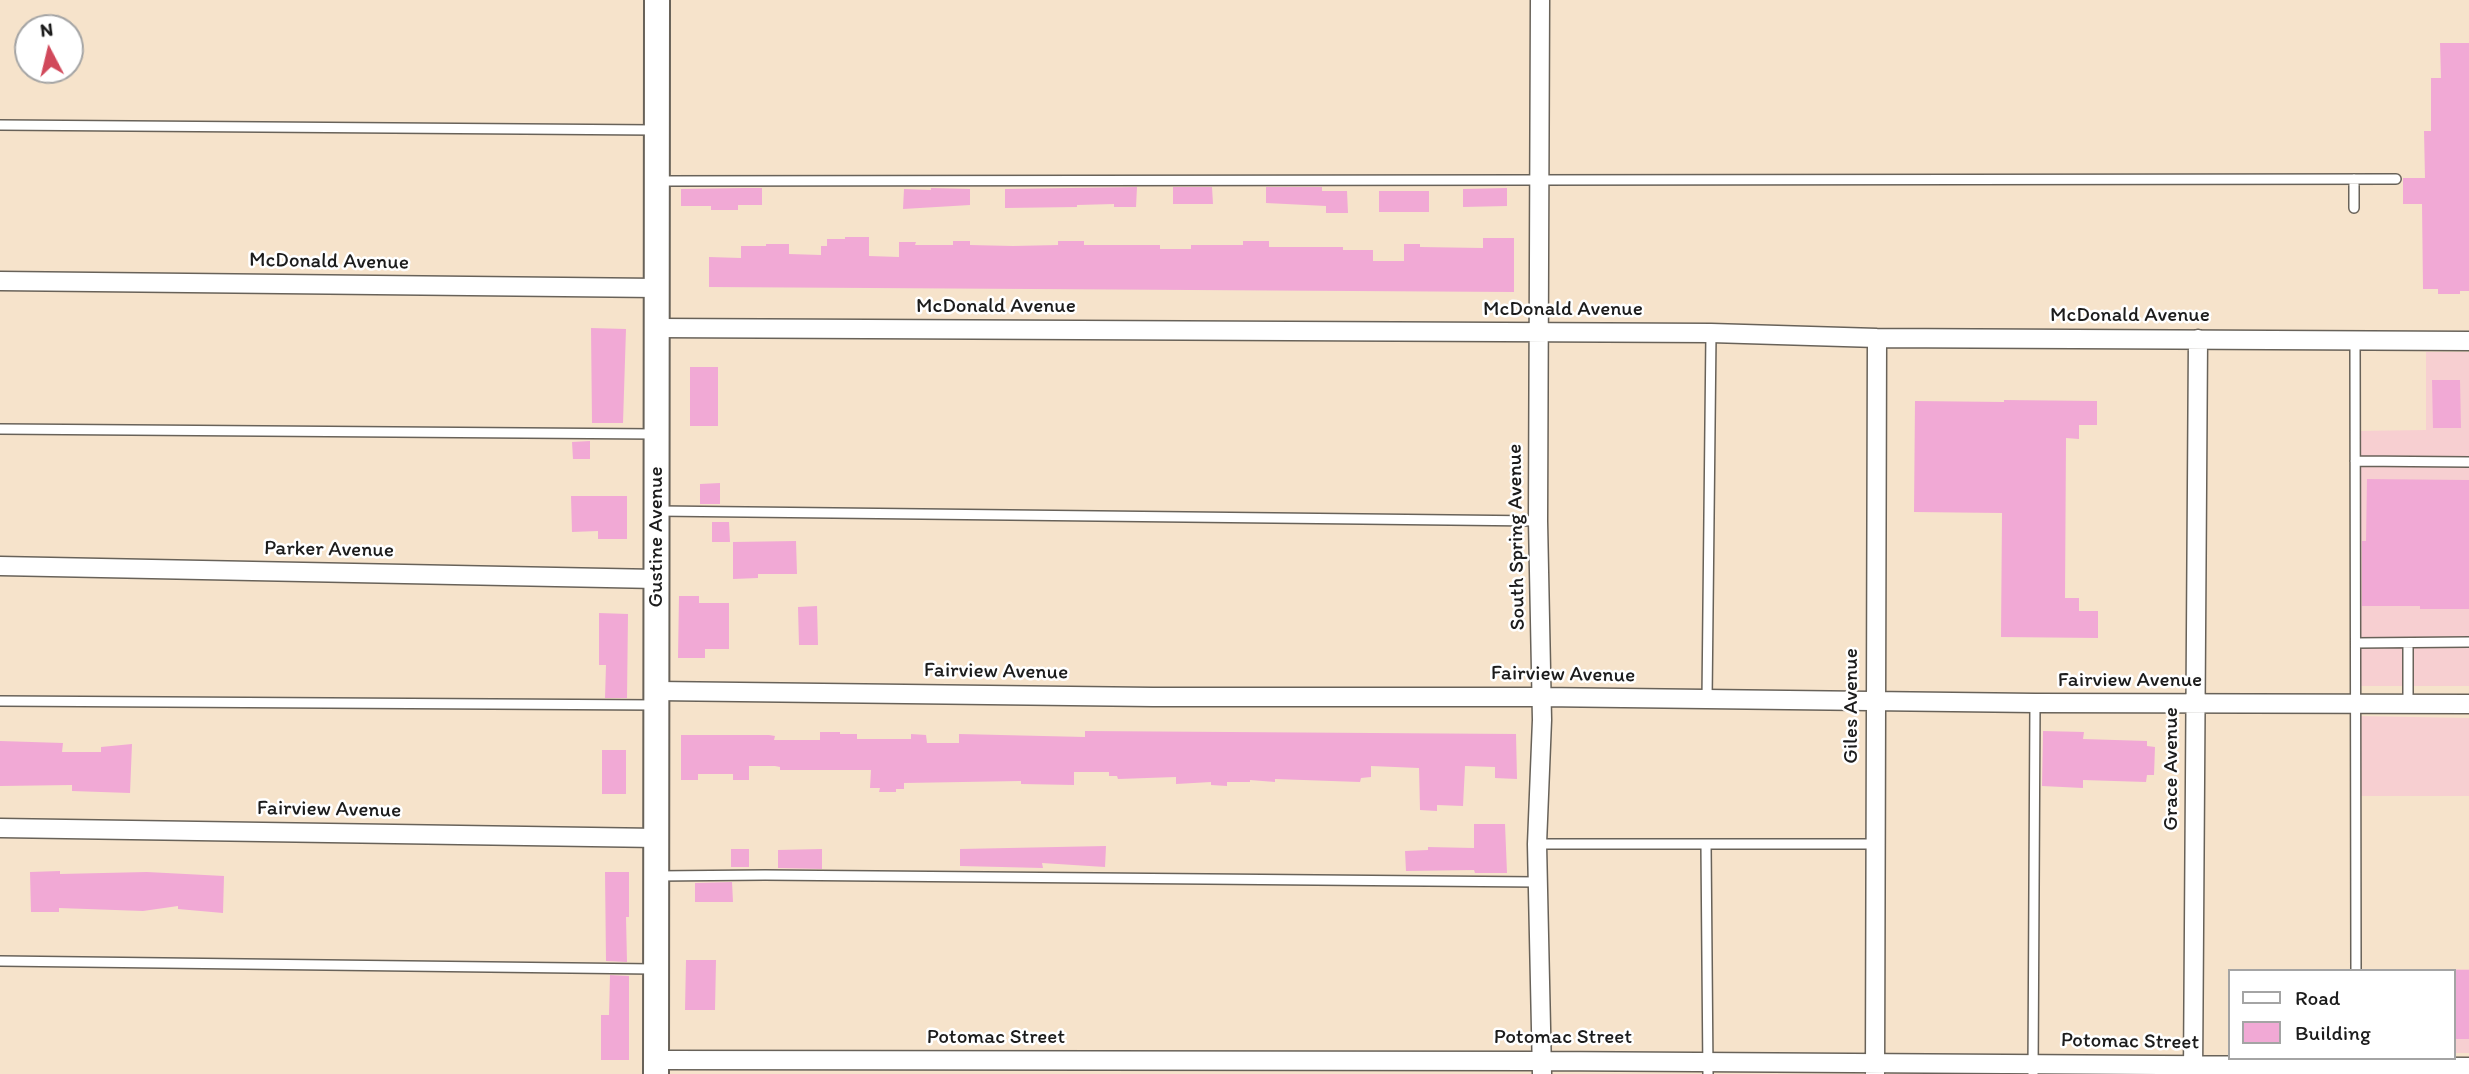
<!DOCTYPE html>
<style>
body{margin:0}
#map{position:relative;width:2469px;height:1074px;overflow:hidden;background:#f6e3cb;font-family:Itim,sans-serif}
canvas{display:block}
.legend{position:absolute;left:2228px;top:969px;width:228px;height:91px;box-sizing:border-box;background:#fff;border:2px solid #a4a4a4;margin:0;padding:9px 12px;list-style:none;font-size:21px;color:#1c1c1c}
.legend li{display:flex;align-items:center;gap:14px;height:35px}
.legend b{width:35px;border:2px solid #a4a4a4}
.north{position:absolute;left:14px;top:14px;width:70px;height:70px;box-sizing:border-box;background:#fff;border:2px solid #a4a4a4;border-radius:50%;rotate:353deg;font-size:19px;font-weight:700;line-height:28px;text-align:center;color:#1c1c1c}
.north::after{content:'';display:block;margin:auto;width:24px;height:32px;background:#d1495b;clip-path:polygon(50% 0,100% 100%,50% 72%,0 100%)}
</style>
<div id="map">
<canvas width="2469" height="1074"></canvas>
<ul class="legend">
<li><b style="height:9px;background:#fff"></b>Road</li>
<li><b style="height:19px;background:#f1a9d5"></b>Building</li>
</ul>
<div class="north">N</div>
</div>
<script>
const c = document.querySelector('canvas').getContext('2d');
c.lineJoin = 'round';
function paint(path, color) { c.fillStyle = color; c.fill(path, 'evenodd'); }
const toPath = rows => new Path2D(rows.map(r => 'M' + r).join(''));
function strokePath(path, color, width, dash) { c.strokeStyle = color; c.lineWidth = width; c.lineCap = dash ? 'butt' : 'round'; c.setLineDash(dash || []); c.stroke(path); }
function label(font, color, halo, rows, align = 'center') {
  c.font = font + ' Itim,sans-serif'; c.lineWidth = 5; c.setLineDash([]); c.textBaseline = 'middle'; c.strokeStyle = halo; c.fillStyle = color; for (const [text, x, y, turn = 0] of rows) {
    c.save(); c.translate(x, y); c.rotate((+turn || 0) * Math.PI / 180); c.textAlign = isNaN(turn) ? turn : align; if (halo) c.strokeText(text, 0, 0); c.fillText(text, 0, 0); c.restore();
  }
}
const built = toPath([
 [2426,352,2469,352,2469,686,2356,686,2355,431,2426,430],
 [2356,716,2469,718,2469,796,2356,796],
 [2361,969,2469,969,2469,1053,2453,1053,2453,971,2361,971]
]);
const building = toPath([
 [2440,43,2469,43,2469,291,2460,291,2460,294,2438,294,2438,289,2423,289,2422,204,2403,204,2403,178,2425,178,2424,131,2431,131,2431,78,2441,78],
 [1137,187,1136,207,1114,207,1114,204,1077,205,1077,207,1005,208,1005,189],
 [1173,187,1212,187,1213,204,1173,204],
 [1266,187,1322,187,1322,191,1347,191,1348,213,1326,213,1326,206,1266,203],
 [745,188,762,188,762,205,738,205,738,210,711,210,711,206,681,206,681,189],
 [931,188,970,189,970,205,903,209,904,189,931,190],
 [1507,188,1507,206,1463,207,1463,189],
 [1379,191,1429,191,1429,212,1379,212],
 [845,237,869,237,869,256,899,257,899,242,916,242,915,245,953,245,953,241,970,241,970,245,1013,246,1058,245,1058,241,1084,241,1084,245,1160,245,1160,249,1191,249,1191,245,1243,245,1243,241,1269,241,1269,247,1343,247,1343,250,1373,250,1373,261,1404,261,1404,244,1420,244,1420,247,1483,248,1483,238,1514,238,1514,292,709,287,709,257,741,258,741,246,766,246,766,244,789,244,789,254,821,255,821,246,827,246,827,239,845,239],
 [591,328,626,329,623,423,592,423],
 [690,367,718,367,718,426,690,426],
 [2432,380,2460,380,2461,428,2433,428],
 [2004,400,2097,401,2097,425,2079,425,2079,439,2066,438,2065,598,2079,598,2079,611,2098,611,2098,638,2001,637,2002,513,1914,512,1915,401,2004,402],
 [590,441,590,459,573,459,572,442],
 [2367,479,2469,480,2469,609,2420,609,2420,606,2362,606,2362,541,2366,541],
 [720,483,720,504,700,504,700,484],
 [571,496,627,496,627,539,598,539,598,531,572,532],
 [712,522,729,522,730,542,712,542],
 [796,541,797,574,758,574,758,578,733,579,733,542],
 [679,596,699,596,699,603,729,603,729,649,705,649,705,658,678,658],
 [817,606,818,645,799,645,798,607],
 [599,613,628,614,627,698,605,698,606,665,599,665],
 [1085,731,1516,734,1517,779,1495,778,1495,767,1465,766,1463,806,1437,805,1437,811,1420,810,1419,768,1371,766,1371,777,1361,778,1360,782,1275,779,1275,782,1250,780,1250,782,1227,782,1227,786,1211,785,1211,782,1176,784,1176,777,1118,779,1117,776,1109,776,1109,772,1074,772,1074,785,1021,784,1021,781,904,783,904,789,896,789,896,792,879,792,880,788,870,788,871,770,780,770,780,767,775,766,749,766,749,780,733,780,733,774,698,774,698,780,681,780,681,735,769,735,775,736,774,740,820,740,820,732,840,732,840,734,857,734,857,739,911,739,911,734,926,735,927,743,959,743,959,734,1085,737],
 [2043,731,2084,732,2083,739,2147,741,2147,746,2155,747,2154,775,2147,775,2146,782,2083,780,2083,788,2042,786],
 [0,741,63,743,62,752,101,752,101,747,132,744,130,793,72,791,72,785,0,786],
 [602,750,626,750,626,794,602,794],
 [1474,824,1505,824,1507,873,1475,873,1474,870,1406,871,1405,851,1428,850,1428,847,1474,848],
 [1106,846,1105,867,1042,863,1043,868,960,866,960,849],
 [731,849,749,849,749,867,731,867],
 [822,849,822,869,778,868,778,850],
 [60,871,60,874,147,872,224,876,223,913,178,909,178,906,143,911,59,908,59,912,31,912,30,872],
 [605,872,629,872,629,917,626,917,627,962,606,961],
 [732,882,733,902,695,902,695,883],
 [686,960,716,960,715,1010,685,1010],
 [2453,970,2469,970,2469,1039,2453,1039],
 [610,975,629,976,629,1060,601,1060,601,1015,609,1015]
]);
const lane = toPath([
 [0,125,655,130],
 [2354,179,2354,208],
 [658,181,2396,179],
 [2355,340,2356,971],
 [0,429,656,434],
 [2355,461,2469,462],
 [658,511,1538,521],
 [2356,643,2469,642],
 [2408,643,2408,704],
 [1707,700,1711,333],
 [0,701,656,705],
 [1537,844,1874,844],
 [1706,844,1708,1074],
 [657,876,765,875,1537,882],
 [0,961,653,969],
 [2033,1074,2035,703]
]);
const street = toPath([
 [1540,0,1538,521,1542,720,1537,844,1542,1074],
 [0,281,657,288],
 [657,328,1711,333,1877,338,2469,341],
 [0,566,657,579],
 [657,691,1153,697,1541,697,2035,703,2469,704],
 [0,828,657,838],
 [656,1060,1542,1061,2469,1067],
 [1875,1074,1877,338],
 [2193,1074,2198,339]
]);
const secondary = toPath([
 [656,1074,657,0]
]);
const streetNames = [
 ["McDonald Avenue",329,262,1],
 ["McDonald Avenue",996,307],
 ["McDonald Avenue",1563,310],
 ["McDonald Avenue",2130,316],
 ["Gustine Avenue",657,537,-90],
 ["South Spring Avenue",1517,537,-91],
 ["Parker Avenue",329,550,1],
 ["Fairview Avenue",996,672,1],
 ["Fairview Avenue",1563,675,1],
 ["Fairview Avenue",2130,681],
 ["Giles Avenue",1852,706,-90],
 ["Grace Avenue",2172,769,-90],
 ["Fairview Avenue",329,810,1],
 ["Potomac Street",996,1038],
 ["Potomac Street",1563,1038],
 ["Potomac Street",2130,1042,1]
];
paint(built, '#f7cfd1');
paint(building, '#f1a9d5');
strokePath(lane, '#686259', 12);
strokePath(street, '#686259', 21);
strokePath(secondary, '#686259', 28);
strokePath(lane, '#fff', 9);
strokePath(street, '#fff', 18);
strokePath(secondary, '#fff', 24);
label('21px', '#1c1c1c', '#fff', streetNames);
</script>
